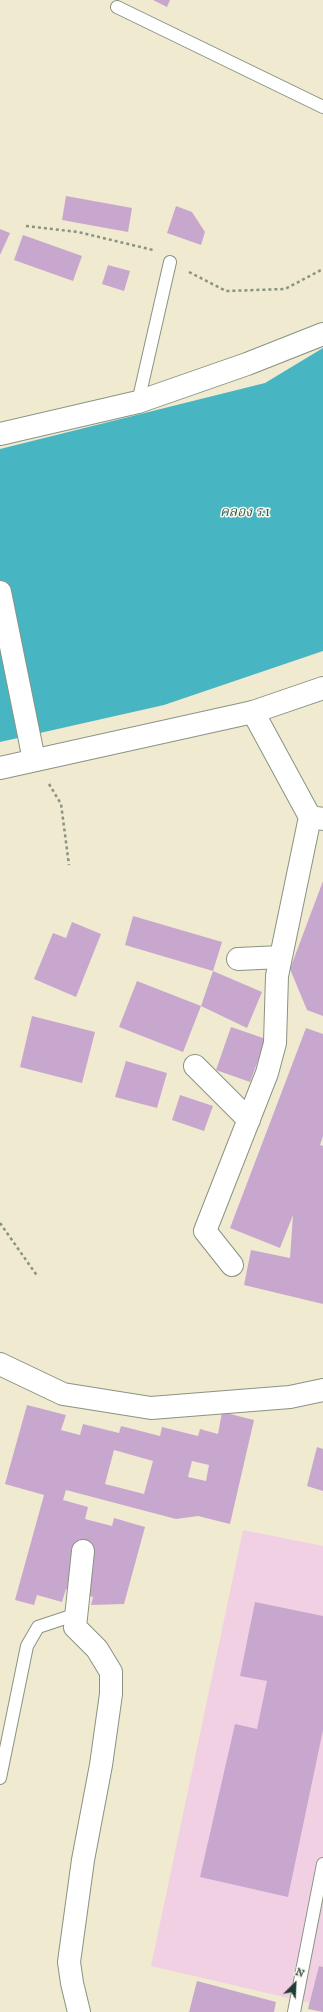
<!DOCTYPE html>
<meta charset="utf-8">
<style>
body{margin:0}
#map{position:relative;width:323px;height:2012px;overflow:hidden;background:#f0ead0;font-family:"IM FELL French Canon",serif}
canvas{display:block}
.north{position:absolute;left:275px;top:1964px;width:40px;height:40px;-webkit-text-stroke:3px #fbf7ec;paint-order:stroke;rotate:24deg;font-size:11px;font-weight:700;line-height:16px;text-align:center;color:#1f3d34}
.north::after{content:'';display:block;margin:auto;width:14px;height:18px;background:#1f3d34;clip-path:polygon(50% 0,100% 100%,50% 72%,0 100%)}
</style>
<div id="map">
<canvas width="323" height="2012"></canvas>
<div class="north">N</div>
</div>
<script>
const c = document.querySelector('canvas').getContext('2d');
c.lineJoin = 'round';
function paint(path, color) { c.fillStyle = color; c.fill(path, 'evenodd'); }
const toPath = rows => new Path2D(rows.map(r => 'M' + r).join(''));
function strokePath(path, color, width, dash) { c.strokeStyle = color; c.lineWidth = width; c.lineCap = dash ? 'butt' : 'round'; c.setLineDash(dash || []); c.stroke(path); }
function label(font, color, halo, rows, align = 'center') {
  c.font = font + ' "IM FELL French Canon","Noto Serif Thai",serif'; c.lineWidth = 3; c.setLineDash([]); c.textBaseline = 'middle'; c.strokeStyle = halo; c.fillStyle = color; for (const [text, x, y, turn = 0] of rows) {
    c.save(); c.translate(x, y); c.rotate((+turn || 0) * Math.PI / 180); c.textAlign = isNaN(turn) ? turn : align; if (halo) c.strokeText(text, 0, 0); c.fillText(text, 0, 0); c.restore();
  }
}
const built = toPath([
 [243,1530,323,1546,323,2006,151,1966]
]);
const water = toPath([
 [323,348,323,651,164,705,0,742,0,449,265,383]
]);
const building = toPath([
 [153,0,170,0,167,7],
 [66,196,132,208,128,232,62,220],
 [176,206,192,212,205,232,201,245,167,233],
 [0,229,10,233,0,255],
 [23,235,82,256,73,281,14,260],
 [108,265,130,271,124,291,102,284],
 [323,881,323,1016,307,1010,290,969],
 [133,916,222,942,213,971,125,945],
 [72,922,101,934,76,997,34,979,53,933,66,938],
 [213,971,262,992,247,1028,201,1006],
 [137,981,201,1006,183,1052,119,1027],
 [32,1016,95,1032,82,1083,20,1067],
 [231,1027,266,1039,250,1082,216,1070],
 [306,1028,323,1034,323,1136,320,1145,323,1146,323,1304,244,1285,251,1250,290,1258,293,1215,280,1248,230,1228],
 [126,1061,167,1073,157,1108,115,1097],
 [180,1095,213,1106,204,1131,172,1120],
 [27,1405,66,1415,61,1430,80,1435,83,1424,119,1433,121,1426,160,1436,162,1427,198,1436,200,1429,218,1434,222,1412,254,1420,230,1524,198,1516,176,1519,66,1490,63,1500,88,1507,85,1519,112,1526,114,1518,145,1527,124,1604,91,1605,93,1597,66,1589,62,1602,37,1595,34,1605,15,1600,44,1495,5,1484],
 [114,1450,153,1461,144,1494,105,1484],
 [192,1461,209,1465,206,1481,188,1477],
 [317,1447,323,1449,323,1491,307,1486],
 [255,1602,323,1616,323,1730,288,1897,200,1877,235,1724,257,1729,267,1681,240,1676],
 [319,1966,323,1967,323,2012,308,2009],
 [197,1981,276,2002,274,2012,189,2012]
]);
const path = toPath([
 [26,226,78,232,153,250],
 [189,272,226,291,285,289,323,269],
 [49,784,61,804,69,865],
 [0,1223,38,1277]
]);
const service = toPath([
 [117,7,323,107],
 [138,402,170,262],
 [0,1778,27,1646,38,1627,77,1614],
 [294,2012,323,1864]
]);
const minor = toPath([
 [0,592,34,760],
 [253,712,310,817,323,819],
 [238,959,281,957],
 [195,1066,249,1120],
 [232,1265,205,1231,267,1073,275,1043,277,976,310,817],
 [0,1364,63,1394,151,1408,290,1397,323,1390],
 [79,2012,72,1983,69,1962,83,1860,101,1765,111,1694,111,1672,97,1649,75,1627,83,1551]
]);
const tertiary = toPath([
 [0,434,138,402,247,364,323,334],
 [0,768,253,712,323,688]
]);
const waterNames = [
 ["คลอง ร.1",245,513]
];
paint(built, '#f1d0e3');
paint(water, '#48b6c2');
paint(building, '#c8a7ce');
strokePath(service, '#889482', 14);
strokePath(minor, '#889482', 24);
strokePath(tertiary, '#889482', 24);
strokePath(path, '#889482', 2.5, [3, 3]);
strokePath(service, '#fff', 12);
strokePath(minor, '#fff', 22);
strokePath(tertiary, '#fff', 22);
label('italic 14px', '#2b615f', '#fbf7ec', waterNames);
</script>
